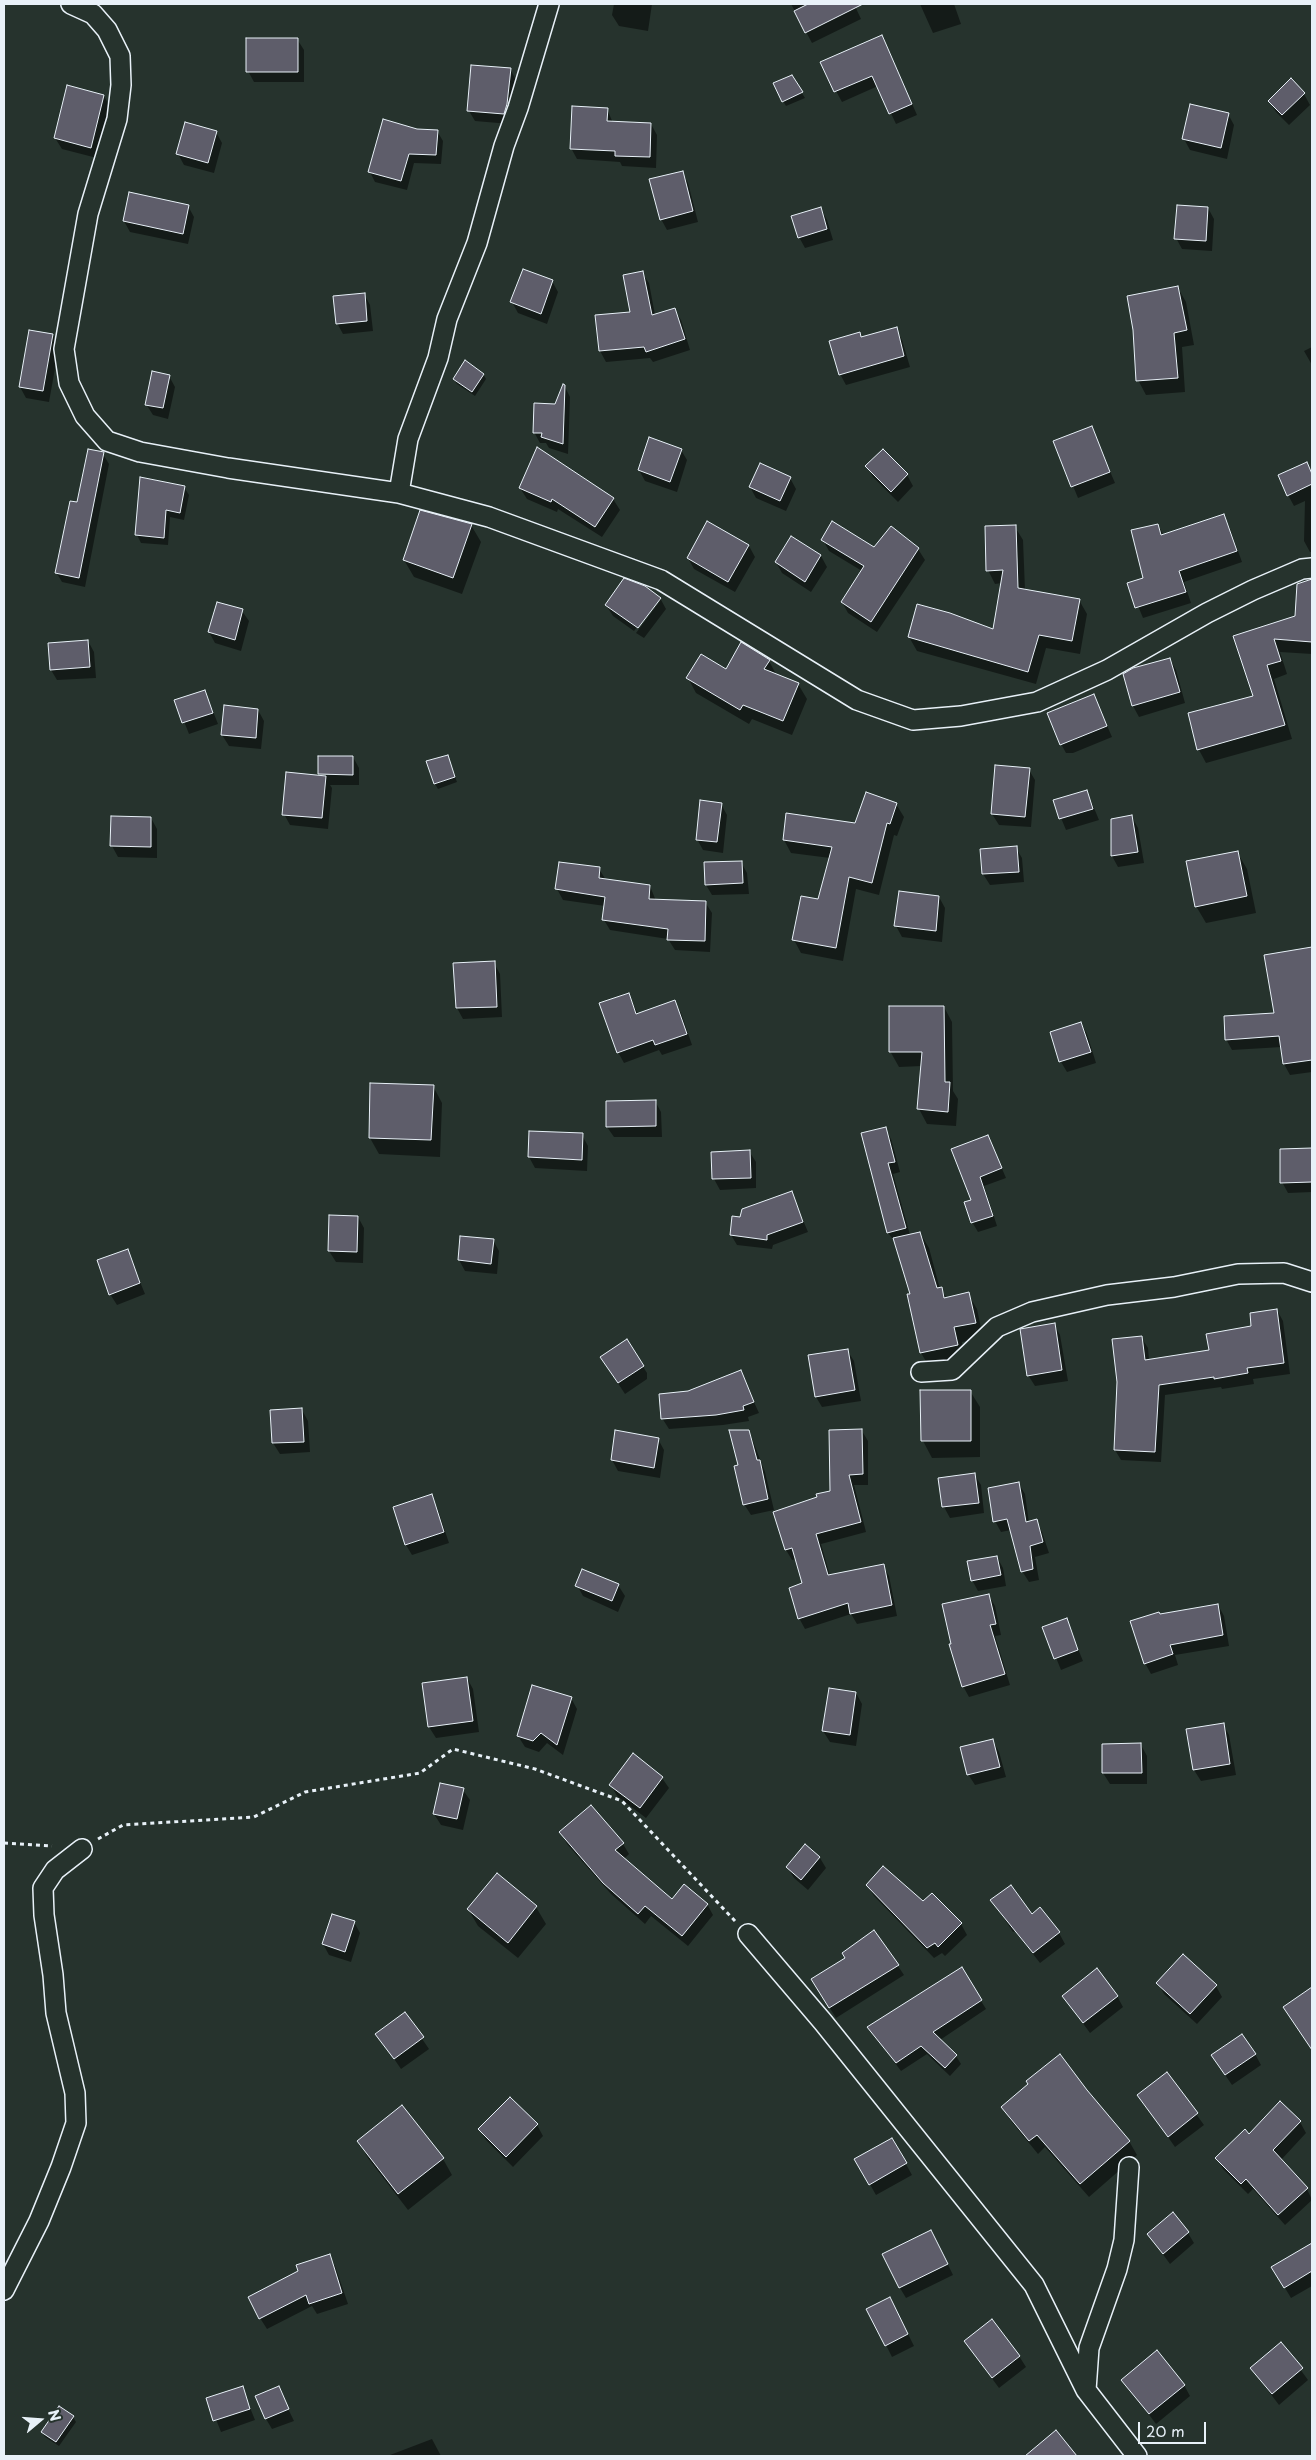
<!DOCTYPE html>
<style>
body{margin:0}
#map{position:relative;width:1316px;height:2460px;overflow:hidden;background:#26332d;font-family:"Playpen Sans",sans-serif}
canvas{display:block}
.frame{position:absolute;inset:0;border:5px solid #e8f1f8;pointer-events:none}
.north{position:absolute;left:15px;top:2395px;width:50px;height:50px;-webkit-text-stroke:4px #26332d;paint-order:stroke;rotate:72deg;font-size:14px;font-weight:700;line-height:20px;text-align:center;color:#e8f1f8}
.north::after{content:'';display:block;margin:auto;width:18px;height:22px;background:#e8f1f8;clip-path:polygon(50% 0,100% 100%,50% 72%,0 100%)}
.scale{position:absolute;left:1138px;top:2422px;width:68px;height:22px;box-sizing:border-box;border:2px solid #e8f1f8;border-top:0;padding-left:6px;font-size:15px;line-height:18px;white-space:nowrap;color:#e8f1f8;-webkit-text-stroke:4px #26332d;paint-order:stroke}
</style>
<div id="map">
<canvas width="1316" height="2460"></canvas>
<div class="frame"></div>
<div class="north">N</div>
<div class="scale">20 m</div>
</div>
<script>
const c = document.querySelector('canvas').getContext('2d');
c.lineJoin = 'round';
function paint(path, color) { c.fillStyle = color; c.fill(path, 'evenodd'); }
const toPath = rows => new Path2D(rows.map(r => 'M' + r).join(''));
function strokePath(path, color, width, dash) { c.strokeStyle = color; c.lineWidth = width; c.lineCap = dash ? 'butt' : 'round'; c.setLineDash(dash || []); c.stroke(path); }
const shadow = toPath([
 [614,4,652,4,648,31,619,26,612,15],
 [791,4,854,4,861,19,812,43],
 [920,4,954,4,961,24,933,33],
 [297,39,304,50,304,82,254,82,248,71],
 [887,47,917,115,896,124,878,86,842,102,836,91],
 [510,69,516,80,513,115,510,124,475,121,469,111],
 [791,76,805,98,786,106,783,101],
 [1291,80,1304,94,1310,105,1289,125,1276,112,1269,101],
 [104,96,110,107,97,158,62,149,55,138],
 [607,109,613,123,651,124,657,135,656,168,622,166,620,162,577,159,571,148],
 [1228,114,1234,125,1227,159,1190,150,1184,139],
 [416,130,437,131,443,141,441,164,414,163,407,190,375,182,370,172],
 [216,132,222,143,214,173,184,165,178,154],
 [682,172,688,183,698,222,667,230,661,219],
 [188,206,194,217,188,244,130,232,124,221],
 [1208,208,1214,219,1212,251,1182,249,1176,238],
 [821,209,827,220,833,240,805,248,799,237],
 [642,273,649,283,655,315,674,309,681,320,690,350,653,362,650,358,606,362,600,351,631,313],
 [552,281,558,292,547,324,518,313,512,302],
 [1178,288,1186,302,1194,345,1182,347,1185,392,1146,395,1138,380],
 [364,294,370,305,373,331,343,334,337,323],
 [896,329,902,340,910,367,846,385,840,374,859,333,862,339],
 [53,336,59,346,49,402,26,398,20,387],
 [1312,347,1312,365,1304,351],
 [483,374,486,379,475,396,457,384,454,379],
 [169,376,175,387,168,419,153,415,146,404],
 [565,387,570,397,568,454,549,448,546,443,540,443,534,432,556,405],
 [1091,427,1115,483,1078,498,1055,442],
 [681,450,687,460,677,492,645,481,639,470],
 [883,451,907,475,913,486,898,502,873,477,867,466],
 [103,454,109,464,85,587,62,582,56,572,78,504],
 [1307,463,1312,474,1312,552,1310,552,1304,541,1305,501,1294,506,1288,495],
 [790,478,796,489,786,511,756,498,750,487],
 [184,487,189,495,184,520,170,517,168,545,141,543,137,535],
 [520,488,613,499,620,510,602,537,558,509,557,512,527,499],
 [1223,515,1229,526,1242,562,1184,582,1191,603,1143,618,1129,584,1144,579,1158,525,1164,536],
 [708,523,749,546,755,557,735,592,694,569,688,558],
 [471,525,481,542,462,594,414,577,404,560],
 [1015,527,1023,540,1025,590,1079,600,1087,614,1080,654,1046,648,1036,684,917,651,909,637,994,630,1002,583,995,584,988,570],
 [792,538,821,556,827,567,811,592,782,573,776,562],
 [823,540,874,549,918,549,925,560,877,632,848,613,842,602,862,571,829,551],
 [1298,585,1312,585,1312,654,1280,652,1287,674,1274,679,1292,739,1206,763,1199,750,1254,697,1235,637,1296,617],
 [660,598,666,609,644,638,636,633,660,601,657,601,634,631,613,616,606,605],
 [242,611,249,621,241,651,215,643,209,632],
 [88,641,94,652,96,678,57,680,51,670],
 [1170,659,1176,670,1185,703,1139,717,1133,706],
 [769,661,777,676,798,684,807,699,792,735,752,719,749,724,696,693,688,678],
 [205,691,218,724,189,734,176,701],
 [1094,696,1112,737,1073,753,1066,753,1060,742],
 [258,710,264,721,261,749,229,746,222,735],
 [447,756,457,782,438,789,435,784],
 [353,757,359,768,359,785,330,785,332,788,328,829,290,825,284,814,320,776,319,774],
 [1029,770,1035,780,1031,827,999,825,992,814],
 [1087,791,1099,820,1066,830,1054,801],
 [721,804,727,815,723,853,703,850,697,839],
 [896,804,904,817,897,836,894,835,879,895,856,889,843,961,801,953,794,940,819,900,830,858,791,853,784,840,856,824],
 [112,817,151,818,157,829,157,858,118,857,112,846],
 [1132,817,1138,828,1144,863,1118,867,1112,856,1112,820],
 [1016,848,1022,858,1024,882,990,885,983,874],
 [1237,852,1247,869,1256,913,1206,923,1196,906],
 [741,862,747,873,749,894,712,895,706,885],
 [599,869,606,880,650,886,656,901,705,902,712,913,710,952,675,950,668,939,610,930,604,920,605,906,563,900,557,889],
 [939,897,945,908,942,942,902,937,896,926],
 [1311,949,1312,1072,1290,1075,1284,1064,1282,1047,1232,1050,1226,1039,1275,1014],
 [494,963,500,974,502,1017,463,1019,457,1008],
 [628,994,638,1014,675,1002,681,1013,692,1045,662,1055,659,1050,624,1063,618,1052],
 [944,1007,952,1022,953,1091,958,1099,956,1126,927,1124,919,1109,922,1066,899,1067,890,1051],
 [1081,1023,1087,1034,1096,1063,1067,1072,1061,1062,1051,1033],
 [433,1086,442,1103,440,1157,379,1154,370,1138],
 [655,1101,661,1112,662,1137,614,1137,607,1127],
 [885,1128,891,1139,900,1172,893,1174,910,1235,920,1233,929,1248,940,1289,947,1298,968,1294,977,1309,983,1338,962,1342,965,1360,930,1368,921,1353,912,1295,896,1243,888,1233,862,1134],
 [530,1132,582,1135,588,1146,587,1171,535,1168,529,1157],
 [988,1136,1006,1178,984,1186,997,1226,978,1232,972,1222,973,1201],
 [1312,1149,1312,1192,1288,1193,1282,1182,1281,1150],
 [749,1151,756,1162,756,1188,720,1190,714,1179],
 [791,1192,808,1232,773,1245,772,1249,737,1245,731,1235],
 [330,1216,358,1217,364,1228,363,1263,336,1262,329,1251],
 [493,1240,499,1251,497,1274,465,1271,459,1260],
 [127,1250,145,1294,117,1305,110,1294],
 [1277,1310,1283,1321,1290,1374,1253,1379,1254,1384,1222,1389,1221,1387,1165,1395,1161,1462,1121,1460,1115,1450,1141,1337,1148,1348,1149,1360,1211,1351],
 [1054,1324,1060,1335,1068,1381,1035,1386,1028,1375],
 [847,1350,854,1361,861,1401,822,1407,816,1397],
 [640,1362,647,1373,647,1379,625,1394,608,1368],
 [740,1372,759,1413,748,1417,749,1421,723,1425,669,1429,662,1418,688,1392],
 [970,1391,980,1407,980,1457,932,1458,923,1441],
 [302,1410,308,1421,310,1452,280,1454,273,1443],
 [749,1431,765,1472,774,1510,751,1515,744,1504,740,1466],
 [862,1431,868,1441,868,1485,854,1485,866,1532,821,1544,830,1576,883,1566,889,1576,897,1616,857,1624,851,1614,805,1629,799,1618,804,1584,796,1559,792,1560,786,1550,774,1513,831,1492],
 [658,1439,664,1450,660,1478,618,1471,612,1460],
 [974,1474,981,1485,984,1513,950,1518,944,1507,940,1479],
 [1019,1484,1025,1494,1029,1523,1036,1521,1042,1532,1049,1553,1035,1557,1039,1580,1029,1582,1022,1571,1011,1530,1001,1532,995,1521],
 [431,1496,437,1507,449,1543,412,1555,406,1545],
 [997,1557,1003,1568,1006,1586,978,1591,972,1580],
 [577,1585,618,1585,625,1596,618,1612,583,1596],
 [989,1596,995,1606,1001,1635,995,1636,1010,1685,969,1697,963,1686],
 [1218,1605,1224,1616,1229,1646,1175,1655,1178,1665,1151,1674,1145,1663,1160,1615],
 [1066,1620,1083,1661,1061,1670,1044,1628],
 [467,1678,473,1689,479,1732,436,1738,429,1727],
 [856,1693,862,1704,856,1746,830,1742,823,1731],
 [571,1698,577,1709,563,1755,547,1743,539,1752,525,1747,518,1736],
 [1223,1724,1229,1735,1236,1775,1201,1781,1194,1770],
 [993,1741,999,1752,1006,1777,975,1785,968,1774],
 [1103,1745,1141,1745,1147,1756,1147,1784,1110,1784,1103,1773],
 [662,1778,669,1788,646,1818,617,1796,611,1785],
 [463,1790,470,1800,463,1830,441,1825,434,1814],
 [561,1833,623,1844,629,1854,624,1859,672,1901,707,1904,713,1915,688,1946,651,1916,645,1924,611,1894,567,1844],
 [820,1858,826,1868,808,1890,794,1878,787,1867],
 [497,1874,536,1907,546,1924,518,1958,478,1926,468,1909],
 [867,1885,923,1903,961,1924,967,1935,945,1956,942,1953,934,1958,874,1896],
 [992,1900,1032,1915,1059,1933,1065,1944,1040,1963,1015,1931,1013,1932],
 [354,1922,360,1933,351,1962,329,1955,323,1944],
 [1183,1956,1216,1986,1222,1997,1197,2024,1164,1994,1158,1983],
 [898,1966,904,1975,836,2018,818,1989],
 [961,1969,986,2009,940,2040,956,2056,961,2064,950,2076,927,2054,901,2071,869,2028],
 [1312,1989,1312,2042,1309,2044,1285,2007],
 [1063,1996,1117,1996,1123,2007,1090,2033],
 [405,2014,429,2049,401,2069,377,2034],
 [1255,2054,1261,2065,1232,2085,1219,2066],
 [1167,2074,1204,2125,1175,2147,1139,2096],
 [1030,2085,1086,2091,1129,2141,1137,2155,1089,2197,1045,2147,1038,2154,1011,2121,1003,2107],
 [1300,2122,1306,2133,1281,2160,1307,2189,1312,2200,1285,2225,1253,2189,1248,2194,1223,2169,1217,2158,1250,2135],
 [537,2125,543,2136,513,2167,486,2140,479,2129],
 [892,2139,912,2175,876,2195,856,2160],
 [358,2141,443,2159,452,2175,408,2210,368,2158],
 [1188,2233,1194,2243,1170,2264,1148,2234],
 [937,2242,953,2275,906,2298,900,2288],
 [1312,2244,1312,2286,1291,2298,1273,2268],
 [329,2256,335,2266,348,2304,317,2314,312,2306,267,2329,260,2318,300,2272],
 [868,2309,896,2310,914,2346,892,2357],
 [965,2342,1019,2356,1026,2367,999,2388],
 [1281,2343,1308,2380,1279,2405,1251,2368],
 [1123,2380,1184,2385,1190,2396,1156,2424],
 [242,2388,255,2420,221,2432,208,2399],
 [278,2388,294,2421,272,2429,266,2419],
 [73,2417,76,2422,59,2446,45,2437,42,2432],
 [432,2439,441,2456,391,2456,390,2455]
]);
const building = toPath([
 [808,4,863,4,805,33,794,11,808,4],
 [882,35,912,104,889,114,872,76,834,92,820,62,882,35],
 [246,38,298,38,298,72,246,72,246,38],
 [471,65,511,68,507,104,504,114,467,111,471,65],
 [792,75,803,92,782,102,773,83,792,75],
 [1291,78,1305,93,1282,115,1268,101,1291,78],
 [67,85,104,95,91,148,54,138,67,85],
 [1190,104,1229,113,1221,148,1182,139,1190,104],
 [572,106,608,108,607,121,651,123,650,157,615,156,615,151,570,149,572,106],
 [383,119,417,129,438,130,436,155,409,154,401,181,368,172,383,119],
 [185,122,217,131,208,163,176,154,185,122],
 [683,171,693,211,660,220,649,179,683,171],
 [129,192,189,205,183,234,123,221,129,192],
 [1177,205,1208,207,1206,241,1174,239,1177,205],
 [821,207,827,229,798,238,791,216,821,207],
 [523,269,553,280,541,314,510,302,523,269],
 [643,271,652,315,675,308,685,339,646,352,644,347,599,351,595,315,630,312,623,275,643,271],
 [1178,286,1187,330,1174,333,1178,378,1136,381,1133,330,1127,296,1178,286],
 [365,293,367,321,336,324,333,296,365,293],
 [897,327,904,356,839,375,829,341,860,332,861,337,897,327],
 [29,330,53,334,43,391,19,387,29,330],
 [465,360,484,374,472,392,453,379,465,360],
 [152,371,170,375,163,408,145,405,152,371],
 [563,384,565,385,563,444,541,437,542,433,533,433,534,403,555,404,563,384],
 [1092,426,1110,472,1071,487,1053,441,1092,426],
 [649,437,682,449,670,482,638,470,649,437],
 [537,447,614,498,595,527,552,499,551,502,519,488,537,447],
 [88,449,104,452,79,578,55,573,70,501,77,502,88,449],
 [883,449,908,474,891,492,865,466,883,449],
 [1307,462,1312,474,1312,484,1287,496,1278,475,1307,462],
 [760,463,791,477,780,501,749,487,760,463],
 [140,477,185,486,180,513,166,510,164,538,135,535,140,477],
 [420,510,472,524,453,578,403,560,420,510],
 [1224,514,1237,551,1179,571,1186,592,1135,608,1127,583,1143,578,1131,530,1158,524,1161,535,1224,514],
 [707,521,749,545,728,582,687,558,707,521],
 [832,521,874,547,891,526,919,548,871,622,841,602,864,566,821,540,832,521],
 [1016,525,1018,588,1080,599,1072,641,1039,635,1028,672,908,637,917,604,950,613,993,629,1003,570,986,571,985,526,1016,525],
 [791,536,821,555,805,582,775,562,791,536],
 [624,578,645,586,661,598,638,628,605,605,624,578],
 [1312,579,1312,642,1274,639,1281,661,1267,665,1285,725,1197,750,1188,713,1253,696,1233,636,1295,616,1297,584,1312,579],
 [217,602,243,609,235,640,208,632,217,602],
 [88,640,90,667,50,670,48,643,88,640],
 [741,642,770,660,764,669,799,683,783,721,743,705,740,710,686,678,701,654,726,669,741,642],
 [1170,658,1180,692,1132,706,1123,674,1133,668,1170,658],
 [205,690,213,713,182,723,174,700,205,690],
 [1094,694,1107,726,1060,745,1047,713,1094,694],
 [224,705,258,709,256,738,221,735,224,705],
 [448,755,455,777,434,784,426,761,448,755],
 [318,756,353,756,353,775,318,774,318,756],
 [995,765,1030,768,1025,817,991,814,995,765],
 [286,772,326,776,322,818,282,815,286,772],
 [1087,790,1093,809,1059,819,1053,800,1087,790],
 [866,792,897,803,890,824,887,823,872,883,849,877,836,948,792,940,801,896,818,899,832,847,783,840,786,813,855,823,866,792],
 [700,800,722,803,717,842,696,840,700,800],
 [1132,815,1138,852,1111,856,1111,819,1132,815],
 [111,816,151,817,151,847,110,846,111,816],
 [1017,846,1019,872,982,874,980,849,1017,846],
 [1238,851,1247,896,1195,907,1186,861,1238,851],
 [742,861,743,883,705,885,704,862,742,861],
 [559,862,600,867,599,878,650,885,649,899,706,901,705,941,667,940,668,929,602,920,605,897,555,889,559,862],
 [899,891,939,896,936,931,894,926,899,891],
 [1312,947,1312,1060,1283,1064,1279,1036,1225,1040,1224,1016,1274,1013,1264,955,1312,947],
 [495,961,497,1007,456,1008,453,963,495,961],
 [629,993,636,1014,675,1000,687,1034,655,1045,653,1040,617,1053,599,1003,629,993],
 [889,1006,944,1006,945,1082,950,1082,948,1112,917,1109,922,1052,889,1052,889,1006],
 [1081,1022,1091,1052,1059,1062,1050,1032,1081,1022],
 [370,1083,434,1085,431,1140,369,1138,370,1083],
 [656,1100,656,1126,606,1127,606,1101,656,1100],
 [886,1127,895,1162,888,1163,906,1228,887,1233,861,1133,886,1127],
 [529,1131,583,1133,582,1160,528,1157,529,1131],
 [988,1135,1002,1168,980,1177,993,1216,971,1223,964,1202,971,1200,951,1149,988,1135],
 [1312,1148,1312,1182,1280,1183,1280,1149,1312,1148],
 [750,1150,751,1178,712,1179,711,1152,750,1150],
 [792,1191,803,1222,767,1235,767,1240,730,1235,732,1216,740,1217,742,1209,792,1191],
 [329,1215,358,1216,357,1252,328,1251,329,1215],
 [920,1232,937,1288,942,1287,944,1298,969,1292,976,1323,954,1327,958,1345,920,1353,907,1294,910,1294,893,1238,920,1232],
 [460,1236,494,1239,491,1264,458,1260,460,1236],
 [128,1249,140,1283,109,1295,97,1260,128,1249],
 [1277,1309,1284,1363,1247,1368,1248,1373,1214,1379,1214,1377,1159,1385,1155,1452,1114,1450,1117,1382,1112,1339,1142,1336,1145,1360,1209,1350,1206,1334,1251,1326,1250,1313,1277,1309],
 [1055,1323,1062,1370,1027,1376,1020,1329,1055,1323],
 [627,1339,644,1366,618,1383,600,1357,627,1339],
 [848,1349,855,1390,815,1397,808,1355,848,1349],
 [741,1370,754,1402,743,1406,744,1410,716,1415,661,1419,659,1394,688,1391,741,1370],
 [920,1390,971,1390,971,1441,921,1441,920,1390],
 [302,1408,304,1442,272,1443,270,1410,302,1408],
 [862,1429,863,1474,849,1475,861,1522,816,1534,828,1575,884,1564,892,1605,850,1614,848,1603,798,1619,789,1588,802,1583,792,1548,785,1550,773,1512,817,1497,816,1494,830,1491,829,1430,862,1429],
 [615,1430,659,1438,654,1468,611,1460,615,1430],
 [729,1430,749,1430,757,1460,760,1460,768,1499,743,1505,734,1466,738,1465,729,1430],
 [975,1473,979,1503,942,1507,938,1478,975,1473],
 [1019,1482,1026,1522,1037,1519,1043,1542,1030,1546,1033,1569,1021,1572,1007,1519,993,1522,988,1488,1019,1482],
 [432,1494,444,1532,405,1545,393,1507,432,1494],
 [997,1556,1001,1575,971,1581,967,1561,997,1556],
 [582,1569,619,1584,612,1601,575,1586,582,1569],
 [989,1594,996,1624,990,1625,1005,1674,962,1687,949,1644,951,1644,942,1604,989,1594],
 [1218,1604,1223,1635,1170,1645,1173,1654,1144,1664,1130,1621,1159,1612,1160,1614,1218,1604],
 [1067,1618,1078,1650,1054,1659,1042,1627,1067,1618],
 [467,1677,473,1721,428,1727,422,1683,467,1677],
 [532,1685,572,1697,557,1745,541,1733,533,1741,517,1736,532,1685],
 [829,1688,856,1692,850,1735,822,1731,829,1688],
 [1224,1723,1230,1764,1193,1770,1186,1729,1224,1723],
 [993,1739,1000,1767,967,1775,960,1747,993,1739],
 [1141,1743,1142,1773,1102,1773,1102,1744,1141,1743],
 [633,1753,663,1777,640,1808,609,1785,633,1753],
 [440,1783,464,1788,457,1819,433,1814,440,1783],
 [591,1805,624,1843,615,1850,672,1899,684,1884,708,1904,682,1936,645,1906,638,1914,603,1883,559,1832,591,1805],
 [805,1844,820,1857,801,1880,786,1867,805,1844],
 [883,1866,923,1901,932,1893,962,1923,938,1947,935,1943,927,1948,866,1885,883,1866],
 [497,1873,537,1906,508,1943,467,1909,497,1873],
 [1011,1885,1032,1914,1040,1907,1060,1932,1033,1953,990,1900,1011,1885],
 [332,1914,355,1921,345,1952,322,1944,332,1914],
 [874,1930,899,1965,829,2008,811,1979,845,1958,842,1953,874,1930],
 [1183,1954,1217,1985,1190,2014,1156,1983,1183,1954],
 [962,1967,982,2000,933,2032,957,2055,945,2068,921,2046,896,2063,867,2027,962,1967],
 [1097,1968,1118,1996,1083,2023,1062,1996,1097,1968],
 [1312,1987,1312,2050,1283,2007,1312,1987],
 [405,2012,424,2037,394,2059,375,2034,405,2012],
 [1242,2034,1256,2054,1225,2075,1211,2055,1242,2034],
 [1060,2054,1087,2090,1130,2141,1080,2184,1037,2135,1029,2141,1001,2107,1028,2084,1026,2081,1060,2054],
 [1167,2072,1198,2113,1168,2137,1137,2095,1167,2072],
 [510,2097,538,2124,506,2157,478,2129,510,2097],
 [1280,2101,1301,2121,1273,2150,1308,2188,1278,2215,1246,2179,1241,2184,1215,2158,1245,2129,1249,2134,1280,2101],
 [402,2105,444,2158,398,2194,357,2141,402,2105],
 [892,2138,907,2163,869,2185,854,2159,892,2138],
 [1173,2212,1189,2232,1163,2254,1147,2234,1173,2212],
 [931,2230,948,2264,899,2288,882,2254,931,2230],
 [1312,2243,1312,2271,1284,2288,1271,2267,1312,2243],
 [330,2254,342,2293,309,2304,306,2295,259,2319,248,2297,298,2271,296,2265,330,2254],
 [890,2297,908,2334,885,2346,866,2309,890,2297],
 [992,2319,1020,2356,992,2378,964,2341,992,2319],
 [1281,2342,1303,2368,1272,2394,1250,2368,1281,2342],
 [1157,2350,1185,2385,1149,2414,1121,2380,1157,2350],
 [243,2386,250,2409,213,2421,206,2398,243,2386],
 [279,2386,289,2409,265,2419,255,2396,279,2386],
 [59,2406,74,2416,56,2442,41,2432,59,2406],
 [1056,2430,1077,2456,1025,2456,1056,2430]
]);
const path = toPath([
 [98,1839,123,1825,254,1817,305,1792,420,1773,453,1749,535,1769,622,1801,735,1921],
 [4,1843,52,1846]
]);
const street = toPath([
 [71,4,93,14,107,30,120,56,121,85,117,119,88,214,64,349,69,383,85,416,107,441,140,452,228,468,399,493,489,517,661,580,857,700,913,720,961,716,1037,702,1107,670,1207,613,1253,590,1302,569,1312,568],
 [399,493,408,439,438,358,447,319,477,243,504,146,518,108,549,4],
 [921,1372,952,1370,997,1327,1032,1312,1107,1295,1174,1287,1238,1274,1284,1273,1312,1282],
 [748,1934,823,2022,1034,2285,1086,2390],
 [1129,2167,1124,2240,1117,2269,1089,2348,1086,2390,1137,2456],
 [4,2290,39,2221,61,2167,76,2123,75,2093,56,2013,53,1975,44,1915,43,1888,55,1870,82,1849]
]);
paint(shadow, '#0007');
paint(building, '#5e5d6a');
strokePath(building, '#e8f1f8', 1);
strokePath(street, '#e8f1f8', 22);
strokePath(path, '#e8f1f8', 3, [4, 4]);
strokePath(street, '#26332d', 19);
</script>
